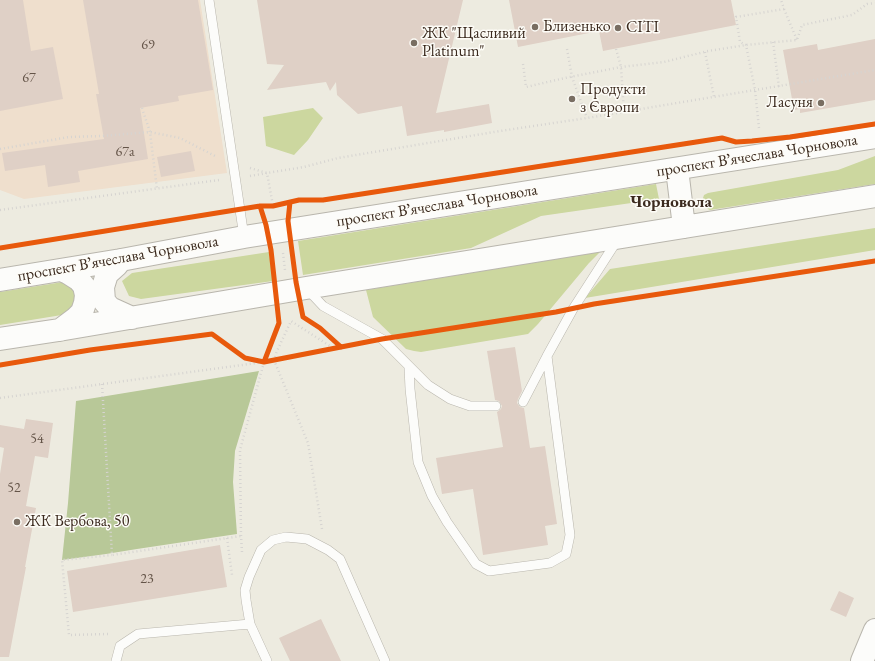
<!DOCTYPE html>
<meta charset="utf-8">
<style>
body{margin:0}
canvas{display:block;background:#edebe0}
</style>
<canvas width="875" height="661"></canvas>
<script>
const c = document.querySelector('canvas').getContext('2d');
c.lineJoin = 'round';
function paint(path, color) { c.fillStyle = color; c.fill(path, 'evenodd'); }
const toPath = rows => new Path2D(rows.map(r => 'M' + r).join(''));
function strokePath(path, color, width, dash) { c.strokeStyle = color; c.lineWidth = width; c.lineCap = dash ? 'butt' : 'round'; c.setLineDash(dash || []); c.stroke(path); }
function label(font, color, halo, rows, align = 'center') {
  c.font = font + ' "EB Garamond",serif'; c.lineWidth = 3; c.setLineDash([]); c.textBaseline = 'middle'; c.strokeStyle = halo; c.fillStyle = color; for (const [text, x, y, turn = 0] of rows) {
    c.save(); c.translate(x, y); c.rotate((+turn || 0) * Math.PI / 180); c.textAlign = isNaN(turn) ? turn : align; if (halo) c.strokeText(text, 0, 0); c.fillText(text, 0, 0); c.restore();
  }
}
const built = toPath([
 [0,0,200,0,227,173,24,199,0,190]
]);
const green = toPath([
 [313,108,323,118,308,140,294,155,266,146,263,117],
 [875,156,875,184,710,210,706,208,703,204,703,198,704,195,708,193,838,170],
 [656,184,659,199,541,216,471,248,303,275,298,241],
 [875,228,875,250,585,298,610,269],
 [269,252,273,281,141,299,129,296,122,281,132,273],
 [600,252,589,263,538,324,528,334,421,352,414,351,406,349,373,317,366,290],
 [63,282,73,288,75,300,68,314,0,325,0,292]
]);
const forest = toPath([
 [259,371,235,451,233,482,237,534,137,549,106,554,62,560,68,503,76,401]
]);
const building = toPath([
 [0,0,23,0,31,51,53,47,63,99,0,111],
 [83,0,198,0,213,90,178,96,179,101,140,108,148,159,78,171,80,182,48,187,45,165,5,171,2,153,104,139,96,94,99,94],
 [257,0,463,0,436,113,489,104,492,123,444,132,444,130,407,136,402,106,358,114,337,95,336,82,330,91,326,82,267,90,284,65,267,64],
 [509,0,731,0,736,25,603,51,599,31,518,47],
 [875,39,875,100,800,113,800,109,794,110,783,50,817,44,818,50],
 [191,151,195,171,161,177,157,157],
 [515,347,522,391,518,399,517,403,520,407,524,408,530,448,545,446,557,524,545,526,548,545,483,555,473,489,442,494,436,458,503,447,497,412,501,409,502,406,499,401,495,400,487,351],
 [26,419,53,423,48,458,35,456,26,506,36,508,25,567,26,567,9,657,0,657,0,474,4,448,0,447,0,425,24,429],
 [220,545,227,587,73,612,67,571],
 [839,591,854,598,846,617,830,610],
 [321,619,341,661,290,661,279,638]
]);
const path = toPath([
 [784,9,797,40],
 [773,42,779,87],
 [567,49,572,77,587,118],
 [616,49,621,67,624,111],
 [705,52,714,97],
 [523,64,526,87,565,78,621,67,664,62,708,51,746,45,797,40,802,25,852,15,867,4,875,3],
 [142,108,150,132,157,189],
 [759,128,755,90,746,45,740,42,736,17,784,9,781,0],
 [0,149,69,137,102,136,150,132,180,138,217,157],
 [250,168,267,173,304,167,338,158,500,131,587,118,875,70],
 [250,176,267,173,274,211],
 [0,210,219,180],
 [283,253,285,270],
 [594,304,875,261],
 [403,336,554,312],
 [102,384,112,555,241,536],
 [0,398,264,362,357,344],
 [322,529,308,443,274,360,277,351,291,321,333,348],
 [227,538,232,575],
 [242,552,241,536,240,450,264,362],
 [108,634,69,635,62,560,112,555]
]);
const service = toPath([
 [209,0,244,237],
 [307,289,323,306,382,339,428,385,450,399,470,406,496,406],
 [409,367,410,389,418,462,432,496,447,522,476,564,489,571,550,563,566,554,570,535,547,356],
 [523,402,547,356,573,309,618,239],
 [116,661,120,646,138,634,250,624],
 [267,661,250,624,246,600,245,590,249,577,261,550,273,540,286,537,307,539,328,550,340,559,385,661]
]);
const tertiary = toPath([
 [862,661,875,630]
]);
const secondary = toPath([
 [677,169,684,227],
 [121,260,117,265,107,274,103,287,104,301,110,308,132,318],
 [0,280,121,260,244,237,875,137],
 [60,330,76,318,82,312,85,303,86,295,84,286,79,280,68,273,61,270],
 [0,339,59,330,306,288,875,196]
]);
const cycleway = toPath([
 [290,202,288,221,296,282,303,317,320,328,341,347],
 [260,206,266,225,271,250,279,323,264,362],
 [0,248,260,206,273,206,299,200,323,200,722,138,736,142,752,141,790,137,875,124],
 [0,365,90,350,212,334,245,358,264,362,382,339,556,312,594,304,875,261]
]);
const markers = [
 [535,27,4,"#796e62"],
 [618,28,4,"#796e62"],
 [414,43,4,"#796e62"],
 [572,99,4,"#796e62"],
 [821,103,4,"#796e62"],
 [17,522,4,"#796e62"]
];
const numberNames = [
 ["69",148,45],
 ["67",29,78],
 ["67а",125,152],
 ["54",37,439],
 ["52",14,488],
 ["23",147,579]
];
const poiNames = [
 ["Близенько",543,27],
 ["CITI",626,28],
 ["ЖК \"Щасливий",422,34],
 ["Platinum\"",422,52],
 ["Продукти",580,90],
 ["з Європи",580,108],
 ["Ласуня",813,103,"right"],
 ["ЖК Вербова, 50",25,522]
];
const streetNames = [
 ["проспект Вʼячеслава Чорновола",757,156,-9],
 ["проспект Вʼячеслава Чорновола",437,206,-9],
 ["проспект Вʼячеслава Чорновола",118,259,-10]
];
const neighbourhoodNames = [
 ["Чорновола",671,202]
];
paint(built, '#efdfcd');
paint(green, '#ccd79f');
paint(forest, '#b8c898');
paint(building, '#dfd0c6');
strokePath(service, '#b9b6ad', 10);
strokePath(tertiary, '#b9b6ad', 24);
strokePath(secondary, '#b9b6ad', 24);
strokePath(path, '#d6d4d1', 2.5, [1, 3]);
strokePath(service, '#fcfcfa', 9);
strokePath(tertiary, '#fcfcfa', 22);
strokePath(secondary, '#fcfcfa', 22);
strokePath(cycleway, '#e8590c', 5);
for (const [x, y, r, color] of markers) { const dot = new Path2D(); dot.arc(x, y, r, 0, 2 * Math.PI); c.fillStyle = color; c.fill(dot); strokePath(dot, '#fdfcf7', 1.5); }
label('14px', '#645448', null, numberNames);
label('16px', '#3b2a1e', '#fdfcf7', poiNames, 'left');
label('16px', '#3b2a1e', '#fdfcf7', streetNames);
label('bold 17px', '#3b2a1e', '#fdfcf7', neighbourhoodNames);
</script>
